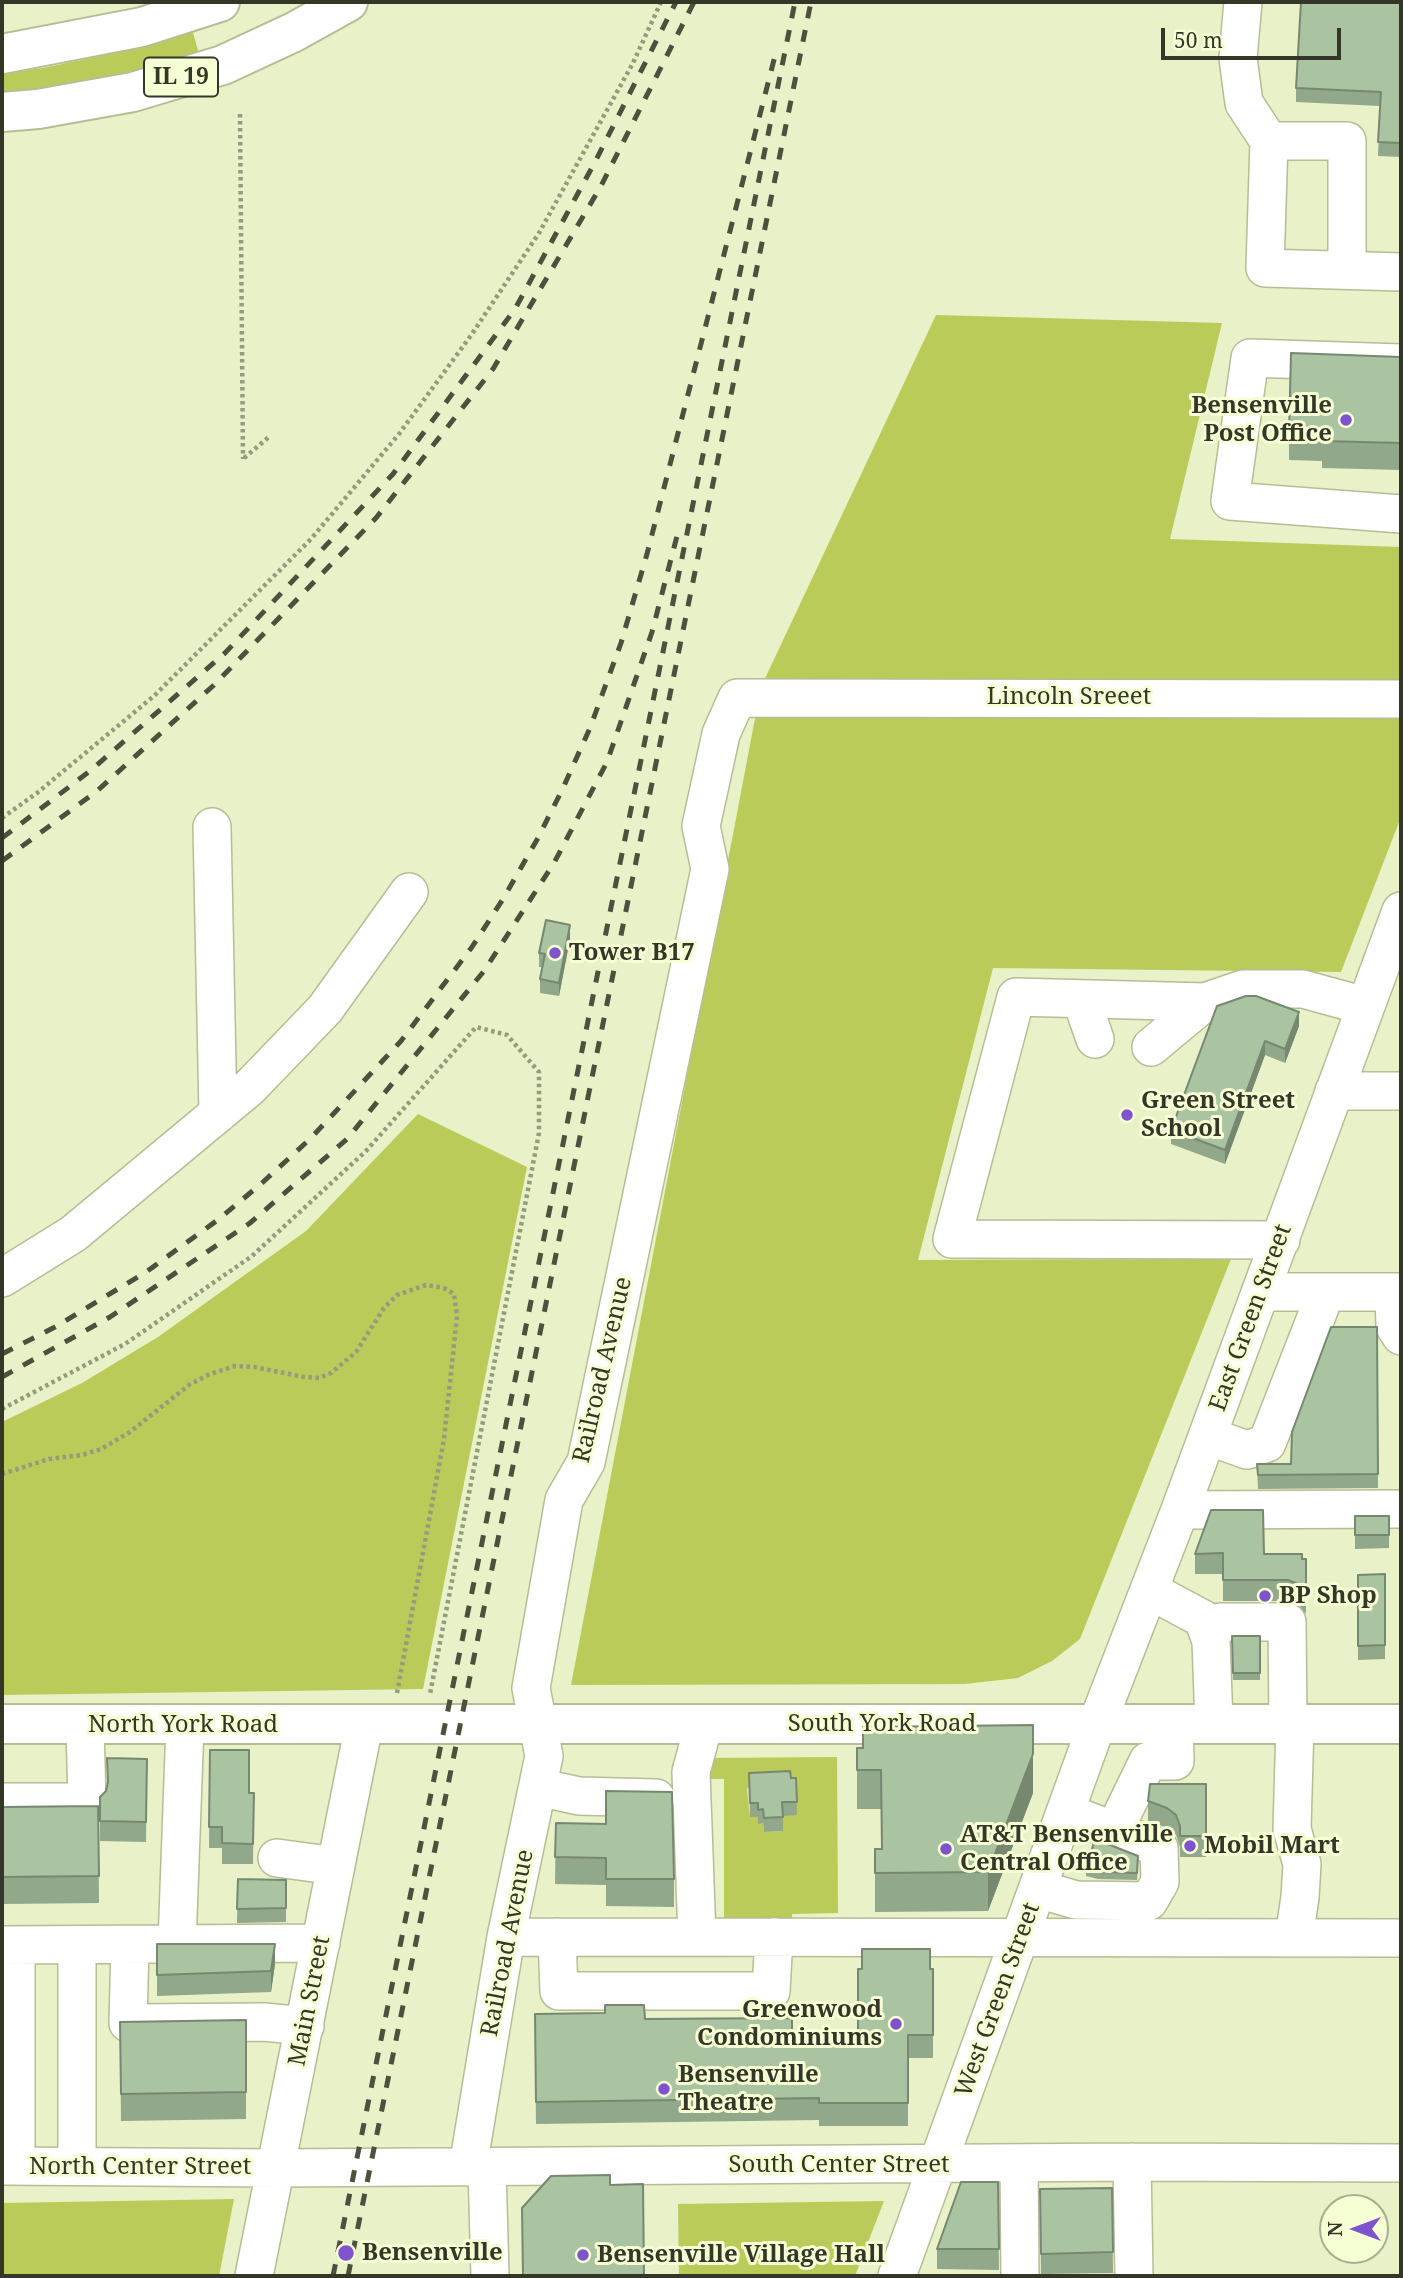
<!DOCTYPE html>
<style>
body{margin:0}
#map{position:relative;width:1403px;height:2278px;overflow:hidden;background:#e8f1c7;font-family:"Noto Serif",serif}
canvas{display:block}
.frame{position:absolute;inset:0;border:4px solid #343727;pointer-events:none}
.north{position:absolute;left:1319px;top:2194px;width:70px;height:70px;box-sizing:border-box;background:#f6fed4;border:2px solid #a8ae8f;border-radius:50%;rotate:270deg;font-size:19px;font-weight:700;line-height:28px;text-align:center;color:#343727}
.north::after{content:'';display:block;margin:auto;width:24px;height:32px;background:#7f53cc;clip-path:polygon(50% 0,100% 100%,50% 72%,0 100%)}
.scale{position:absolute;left:1161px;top:28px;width:180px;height:32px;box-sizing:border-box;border:4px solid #343727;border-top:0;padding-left:9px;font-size:21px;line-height:24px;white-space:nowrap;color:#343727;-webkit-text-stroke:5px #f6fed4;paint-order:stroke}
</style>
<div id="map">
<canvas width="1403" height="2278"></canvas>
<div class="frame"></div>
<div class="north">N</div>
<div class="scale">50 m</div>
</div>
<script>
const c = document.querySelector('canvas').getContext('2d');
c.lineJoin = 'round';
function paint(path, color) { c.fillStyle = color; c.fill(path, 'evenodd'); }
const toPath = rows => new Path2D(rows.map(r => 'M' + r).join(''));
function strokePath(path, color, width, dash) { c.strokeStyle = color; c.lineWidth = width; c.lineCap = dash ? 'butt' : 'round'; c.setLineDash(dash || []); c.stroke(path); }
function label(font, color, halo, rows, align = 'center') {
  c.font = font + ' "Noto Serif",serif'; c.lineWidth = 6; c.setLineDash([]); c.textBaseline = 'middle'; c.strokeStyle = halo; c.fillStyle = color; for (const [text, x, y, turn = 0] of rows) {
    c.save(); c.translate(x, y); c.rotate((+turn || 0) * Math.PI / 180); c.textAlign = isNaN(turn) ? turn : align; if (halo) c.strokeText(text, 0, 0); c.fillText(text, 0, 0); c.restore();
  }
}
const green = toPath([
 [192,29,199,54,115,79,49,91,2,94,2,73,43,68,109,54],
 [936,315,1222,323,1170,539,1401,547,1401,817,1341,972,993,968,918,1260,1231,1259,1080,1639,1052,1661,1018,1678,965,1684,571,1685,761,687],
 [418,1114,527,1167,423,1689,2,1695,2,1422,82,1383,158,1337,306,1231],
 [837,1757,838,1913,792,1914,792,1931,724,1932,724,1779,706,1779,706,1758],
 [751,1785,782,1831,764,1832,763,1823,758,1823,758,1817,750,1817,747,1789],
 [234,2199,219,2276,2,2276,2,2203],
 [884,2201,855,2276,679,2276,678,2204]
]);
const path = toPath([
 [240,114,243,459],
 [244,458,270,436],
 [2,818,37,793,154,696,311,539,399,434,472,334,539,233,633,63,661,2],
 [2,1409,125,1344,252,1256,366,1151,476,1027,507,1035,539,1072,539,1133,430,1694],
 [2,1474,49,1459,82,1455,101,1449,130,1432,189,1385,210,1374,235,1366,254,1367,304,1377,319,1378,331,1373,356,1352,384,1308,397,1295,426,1285,444,1288,454,1294,457,1316,444,1439,397,1693]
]);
const minor = toPath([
 [1243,2,1238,58,1244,103,1269,141,1265,268,1401,272],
 [1269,141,1347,141,1347,270],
 [1401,363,1250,358,1230,501,1401,514],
 [212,827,218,1114],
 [1081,999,1095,1039],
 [1205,1002,1016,997,952,1239,1281,1240],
 [1151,1047,1205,1002,1243,989,1303,989,1365,1006],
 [1334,1091,1401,1091],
 [2,1278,73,1234,250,1087,325,1009,409,892],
 [1261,1292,1401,1292],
 [1394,1292,1395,1327,1401,1336],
 [1208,1436,1247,1450,1267,1443,1326,1292],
 [1180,1510,1401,1509],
 [1149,1590,1203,1619,1211,1641,1214,1724],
 [1205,1625,1221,1622,1287,1622,1288,1724],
 [538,1787,579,1796,656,1798],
 [2,1802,87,1802,85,1726],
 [1114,1831,1148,1761,1175,1761,1174,1724],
 [277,1858,336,1866],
 [1038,1889,1076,1900,1149,1901,1160,1882,1159,1848,1065,1812],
 [506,1937,1401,1938],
 [557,1937,559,1991,771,1991,774,1937],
 [697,1937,691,1772,704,1724],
 [1294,1938,1300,1897,1302,1864,1292,1829,1295,1724],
 [177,1944,185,1725],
 [2,1945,321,1943],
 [77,1945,77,2166],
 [130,1945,128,2023,264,2022,305,2026],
 [1132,2162,1134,2276],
 [1019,2163,1020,2276],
 [2,2166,277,2168,1132,2162,1401,2163],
 [16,2166,16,1945],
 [468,2167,506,1937,544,1756,531,1688,564,1500,586,1462,710,869,701,826,721,734,737,698,1401,699],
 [487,2167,490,2276],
 [254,2276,364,1725],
 [897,2276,1097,1724,1180,1510,1401,911]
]);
const major = toPath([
 [2,54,142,27,220,2],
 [2,112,38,109,133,92,223,65,294,32,348,2],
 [2,1724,1401,1724]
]);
const rail = toPath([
 [2,838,90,771,225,653,393,474,515,309,595,162,676,2],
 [2,861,97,791,214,685,376,518,493,369,601,186,694,2],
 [2,1354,55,1327,146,1272,219,1219,262,1183,311,1138,401,1041,472,947,503,899,538,838,563,788,590,728,621,643,647,554,776,52],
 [2,1377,110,1317,250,1223,347,1139,484,971,554,863,607,762,652,632,677,536],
 [333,2276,795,2],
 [348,2276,811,2]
]);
const wall = toPath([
 [1401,2,1401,157,1378,156,1380,106,1296,102,1296,88],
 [1401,357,1401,470,1322,468,1322,461,1289,460,1289,433],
 [570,939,559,996,540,993,540,979,543,967,539,967,539,953],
 [1217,1006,1299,1026,1285,1063,1265,1055,1225,1164,1171,1144,1171,1130],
 [1377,1327,1378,1488,1258,1489,1257,1464,1291,1464],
 [1355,1516,1389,1516,1389,1548,1355,1549],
 [1195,1554,1264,1554,1306,1559,1306,1614,1298,1604,1288,1601,1223,1601,1223,1574,1195,1574],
 [1385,1574,1385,1659,1358,1660,1358,1575],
 [1232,1636,1260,1636,1260,1680,1233,1680],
 [857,1748,1033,1793,988,1911,875,1912,875,1849,881,1849,881,1809,857,1809],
 [210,1750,249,1793,254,1793,253,1864,222,1864,222,1848,209,1848],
 [147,1759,146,1842,100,1841,100,1797],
 [749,1773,796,1778,797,1815,783,1816,783,1831,764,1832,763,1823,758,1824,758,1817,750,1817],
 [1206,1784,1206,1857,1180,1857,1180,1847,1176,1835,1167,1828,1148,1821,1148,1801],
 [98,1806,99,1903,2,1904,2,1807],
 [556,1823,674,1879,674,1907,606,1906,606,1885,555,1884],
 [1138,1863,1137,1880,1098,1879,1086,1876,1086,1869],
 [238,1879,286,1880,286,1922,237,1923],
 [157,1944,275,1964,271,1992,157,1996],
 [862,1969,933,1969,933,2058,908,2058,908,2126,819,2126,819,2120,536,2124,535,2014,645,2019,792,2033,858,2033],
 [246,2020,246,2119,121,2121,120,2022],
 [998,2182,999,2270,937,2269,937,2249],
 [1112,2188,1113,2273,1041,2274,1040,2189]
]);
const shadedWall = toPath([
 [570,925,570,939,559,996,559,983],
 [1299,1012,1299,1026,1285,1063,1285,1049],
 [1265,1041,1265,1055,1225,1164,1225,1150],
 [1033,1754,1033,1793,988,1911,988,1872],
 [275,1944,275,1964,271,1992,271,1971]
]);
const building = toPath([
 [1301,2,1401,2,1401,143,1378,142,1381,92,1296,88,1301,2],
 [1291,353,1401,357,1401,443,1322,441,1323,434,1289,433,1291,353],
 [546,920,570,925,559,983,540,979,545,954,539,953,546,920],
 [1246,996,1256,996,1299,1012,1285,1049,1265,1041,1225,1150,1171,1130,1217,1006,1246,996],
 [1331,1327,1377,1327,1378,1474,1258,1475,1257,1464,1291,1464,1292,1432,1331,1327],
 [1211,1510,1263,1510,1264,1554,1302,1554,1302,1559,1306,1559,1306,1593,1298,1584,1288,1580,1223,1580,1223,1553,1195,1554,1211,1510],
 [1355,1516,1389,1516,1389,1535,1355,1535,1355,1516],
 [1385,1574,1385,1645,1358,1646,1358,1575,1385,1574],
 [1232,1636,1260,1636,1260,1673,1233,1673,1232,1636],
 [1033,1725,1033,1754,988,1872,875,1873,875,1849,882,1849,881,1770,857,1770,857,1748,863,1748,863,1727,1033,1725],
 [210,1750,249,1750,249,1793,254,1793,253,1844,222,1843,222,1827,209,1827,210,1750],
 [107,1758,147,1759,146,1822,100,1821,100,1797,106,1791,108,1782,107,1758],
 [790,1771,791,1778,796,1778,797,1802,782,1802,783,1817,764,1818,763,1809,758,1810,758,1803,750,1803,749,1773,790,1771],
 [1150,1784,1206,1784,1206,1836,1180,1836,1180,1826,1176,1815,1167,1808,1148,1801,1150,1784],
 [606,1791,672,1792,674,1879,606,1879,606,1858,555,1857,556,1823,606,1824,606,1791],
 [98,1806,99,1876,2,1877,2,1807,98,1806],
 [1095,1839,1138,1856,1137,1873,1098,1872,1086,1869,1095,1839],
 [238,1879,286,1880,286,1908,237,1909,238,1879],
 [157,1944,275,1944,271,1971,157,1975,157,1944],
 [862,1949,930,1949,930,1969,933,1969,933,2035,908,2035,908,2103,819,2103,819,2098,536,2102,535,2014,605,2013,605,2005,644,2005,645,2019,792,2018,792,2033,858,2033,858,1969,862,1969,862,1949],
 [246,2020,246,2092,121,2094,120,2022,246,2020],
 [610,2175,610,2185,643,2184,644,2276,523,2276,522,2208,551,2176,610,2175],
 [961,2182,998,2182,999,2249,937,2249,961,2182],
 [1112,2188,1113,2252,1041,2254,1040,2189,1112,2188]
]);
const markers = [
 [1346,420,7,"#7f53cc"],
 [555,953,7,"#7f53cc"],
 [1127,1115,7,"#7f53cc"],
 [1265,1596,7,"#7f53cc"],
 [1190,1846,7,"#7f53cc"],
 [946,1849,7,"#7f53cc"],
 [896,2024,7,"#7f53cc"],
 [664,2089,7,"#7f53cc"],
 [346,2253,9,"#7f53cc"],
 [583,2255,7,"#7f53cc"]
];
const shields = [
 [181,77,74]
];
const shieldNames = [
 ["IL 19",181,77]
];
const poiNames = [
 ["Bensenville",1332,406,"right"],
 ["Post Office",1332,434,"right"],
 ["Tower B17",569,953],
 ["Green Street",1141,1101],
 ["School",1141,1129],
 ["BP Shop",1279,1596],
 ["AT&T Bensenville",960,1835],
 ["Central Office",960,1863],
 ["Mobil Mart",1204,1846],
 ["Greenwood",882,2010,"right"],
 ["Condominiums",882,2038,"right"],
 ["Bensenville",678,2075],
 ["Theatre",678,2103],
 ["Bensenville",362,2253],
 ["Bensenville Village Hall",597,2255]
];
const streetNames = [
 ["Lincoln Sreeet",1069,697],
 ["East Green Street",1251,1318,-70],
 ["Railroad Avenue",603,1370,-77],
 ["South York Road",882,1724],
 ["North York Road",183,1725],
 ["Railroad Avenue",508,1943,-79],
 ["West Green Street",998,2000,-70],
 ["Main Street",310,2001,-79],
 ["South Center Street",839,2165],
 ["North Center Street",140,2167]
];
paint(green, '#bbcb5a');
strokePath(minor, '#b6bd95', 40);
strokePath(major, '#b6bd95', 42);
strokePath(path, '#959b7d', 4.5, [3.5, 3.5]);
strokePath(minor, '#fff', 37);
strokePath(major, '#fff', 38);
strokePath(rail, '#4c503c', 5, [12, 12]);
paint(wall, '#92a88a');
paint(shadedWall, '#778870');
paint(building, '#aac3a0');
strokePath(building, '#778870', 2);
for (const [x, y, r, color] of markers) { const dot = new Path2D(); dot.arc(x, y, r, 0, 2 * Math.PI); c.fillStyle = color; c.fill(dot); strokePath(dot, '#f6fed4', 2.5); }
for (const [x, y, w] of shields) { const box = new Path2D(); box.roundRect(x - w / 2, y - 19.5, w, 39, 5); c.fillStyle = '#f6fed4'; c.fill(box); strokePath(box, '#343727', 2); }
label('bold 23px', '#343727', null, shieldNames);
label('bold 24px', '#343727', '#f6fed4', poiNames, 'left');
label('24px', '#343727', '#f6fed4', streetNames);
</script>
